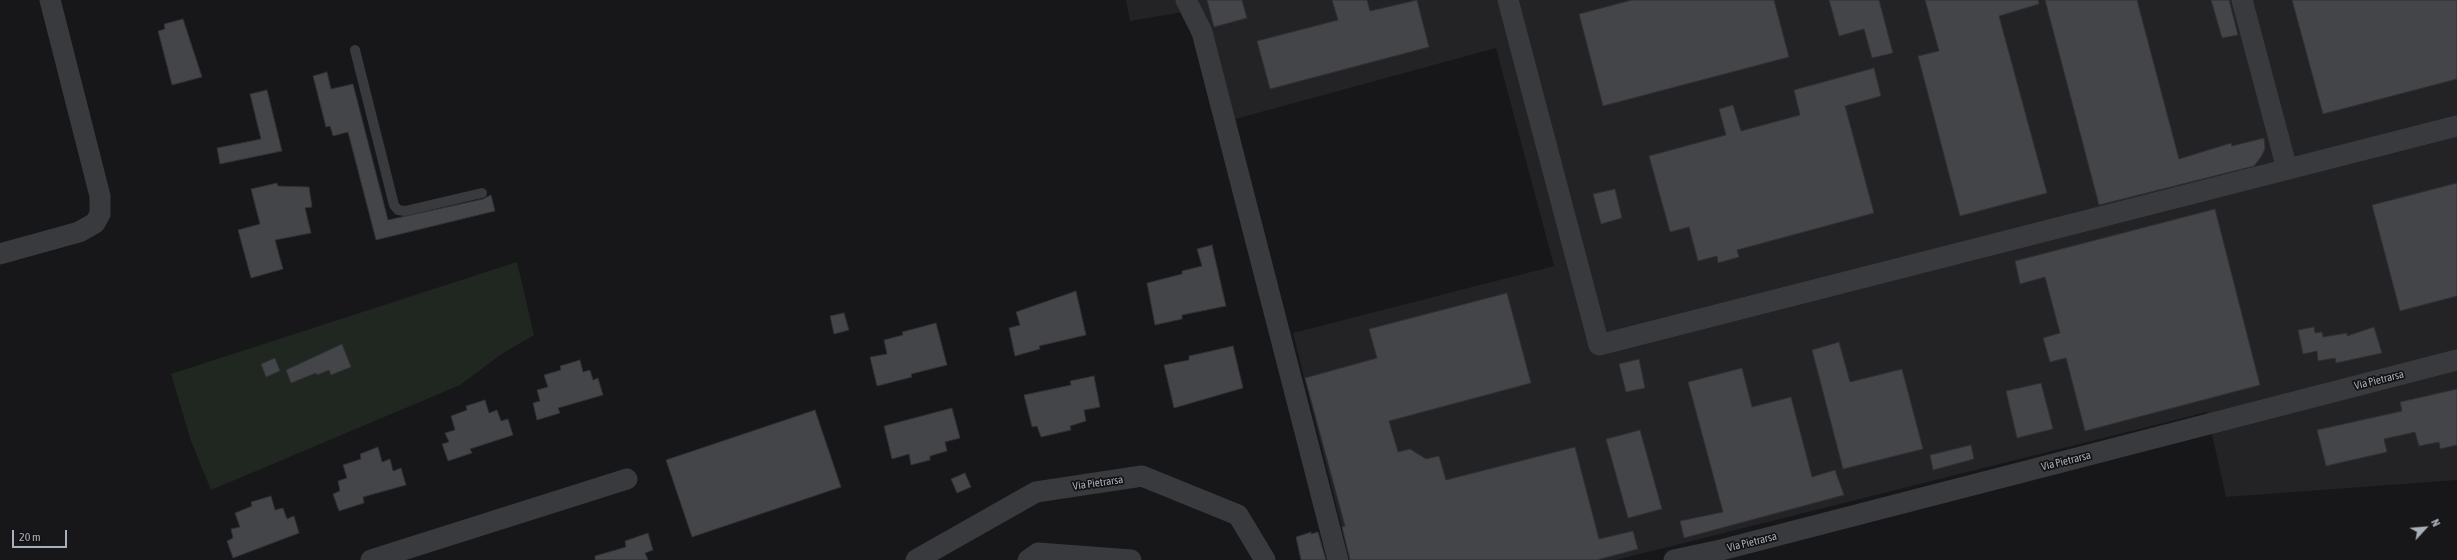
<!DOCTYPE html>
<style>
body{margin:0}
#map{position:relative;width:2457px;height:560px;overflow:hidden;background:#171719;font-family:"Asap Condensed",sans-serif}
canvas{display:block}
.north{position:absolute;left:2405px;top:508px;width:40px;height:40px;-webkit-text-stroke:3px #121214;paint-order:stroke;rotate:64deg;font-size:11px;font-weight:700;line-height:16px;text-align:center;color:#a9afb9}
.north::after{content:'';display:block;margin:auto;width:14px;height:18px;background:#a9afb9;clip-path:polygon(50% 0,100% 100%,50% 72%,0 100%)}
.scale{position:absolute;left:12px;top:530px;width:55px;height:18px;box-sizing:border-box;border:2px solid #a9afb9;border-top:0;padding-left:5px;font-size:12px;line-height:14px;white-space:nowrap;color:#a9afb9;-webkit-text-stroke:3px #121214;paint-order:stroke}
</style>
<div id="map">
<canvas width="2457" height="560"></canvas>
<div class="north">N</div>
<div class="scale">20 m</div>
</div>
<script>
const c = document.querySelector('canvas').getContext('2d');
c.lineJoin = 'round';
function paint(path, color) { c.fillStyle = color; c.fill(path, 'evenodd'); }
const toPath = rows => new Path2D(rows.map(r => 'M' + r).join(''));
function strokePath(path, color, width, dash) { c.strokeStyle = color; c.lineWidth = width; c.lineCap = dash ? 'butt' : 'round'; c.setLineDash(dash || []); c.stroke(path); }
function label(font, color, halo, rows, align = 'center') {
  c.font = font + ' "Asap Condensed",sans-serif'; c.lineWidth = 3.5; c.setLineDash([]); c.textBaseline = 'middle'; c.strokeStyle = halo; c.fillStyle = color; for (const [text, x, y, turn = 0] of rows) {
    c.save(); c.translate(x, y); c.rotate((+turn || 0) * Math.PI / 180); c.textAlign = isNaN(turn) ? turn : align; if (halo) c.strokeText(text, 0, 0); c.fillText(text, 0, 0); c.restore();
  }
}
const built = toPath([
 [1126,0,2457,0,2457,480,2226,497,2207,412,1616,560,1350,560,1293,333,1554,266,1496,48,1217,124,1189,11,1130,21]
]);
const green = toPath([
 [517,262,534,335,503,353,460,385,211,490,191,441,171,374]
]);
const building = toPath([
 [1207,0,1242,0,1247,18,1214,27,1207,0],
 [1332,0,1367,0,1370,11,1417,0,1429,47,1270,89,1257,41,1338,20,1332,0],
 [1632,0,1774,0,1789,57,1603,106,1579,14,1632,0],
 [1829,0,1879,0,1893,53,1872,58,1864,29,1839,36,1829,0],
 [1925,0,2038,0,2039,4,1999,16,2047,193,1960,216,1918,56,1939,51,1925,0],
 [2045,0,2137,0,2179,159,2231,143,2232,146,2264,138,2265,149,2261,157,2254,166,2099,205,2045,0],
 [2211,0,2229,0,2238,35,2222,38,2211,0],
 [2292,0,2457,0,2457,79,2323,114,2292,0],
 [183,19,202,77,172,85,158,31,165,29,164,24,183,19],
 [1874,68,1881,96,1845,106,1874,213,1737,250,1739,257,1718,263,1717,256,1698,261,1689,227,1670,232,1649,156,1726,135,1719,109,1733,105,1741,131,1800,115,1794,90,1874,68],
 [327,72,331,89,353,84,388,220,483,199,491,195,495,211,376,240,348,132,333,136,330,126,326,127,313,76,327,72],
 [267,90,282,151,220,164,217,148,261,139,250,94,267,90],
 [277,183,278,186,309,187,312,207,305,208,311,233,275,240,283,269,251,278,238,230,260,224,251,189,277,183],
 [2457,183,2457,296,2400,311,2372,205,2457,183],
 [1615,189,1622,218,1601,224,1593,194,1615,189],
 [2215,209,2260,385,2085,431,2066,358,2050,362,2043,338,2060,333,2045,277,2020,284,2015,261,2215,209],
 [1212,245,1226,306,1182,315,1182,319,1155,325,1147,283,1182,274,1182,271,1202,266,1197,249,1212,245],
 [1076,291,1086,335,1039,346,1040,349,1015,356,1009,328,1020,325,1016,312,1076,291],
 [1507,293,1531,383,1389,421,1398,452,1410,449,1426,459,1439,456,1446,480,1575,447,1599,539,1633,531,1638,549,1597,560,1350,560,1342,527,1345,526,1305,378,1377,358,1369,329,1507,293],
 [844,313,849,330,834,334,830,316,844,313],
 [936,323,947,365,911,374,912,377,877,386,870,357,887,354,884,340,903,335,902,332,936,323],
 [2314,327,2315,333,2322,332,2323,337,2347,333,2347,336,2374,327,2382,353,2336,363,2335,358,2318,361,2317,351,2303,354,2298,330,2314,327],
 [1839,342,1850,382,1902,369,1923,449,1843,469,1812,350,1839,342],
 [342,344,351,367,331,375,329,370,317,375,316,373,291,383,286,370,342,344],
 [1233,346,1243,388,1174,408,1164,365,1189,360,1189,356,1233,346],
 [275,358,280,371,266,377,261,364,275,358],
 [1639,359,1645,388,1626,392,1619,364,1639,359],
 [580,360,583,372,590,370,593,380,598,378,603,395,558,408,560,413,537,420,533,403,540,401,537,390,548,387,544,375,561,370,560,366,580,360],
 [1742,368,1752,407,1791,397,1812,477,1835,470,1844,495,1684,538,1680,521,1723,512,1688,382,1742,368],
 [1094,376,1100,407,1084,410,1086,421,1070,426,1071,430,1041,437,1037,426,1032,427,1024,395,1071,385,1070,381,1094,376],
 [2041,383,2053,429,2017,438,2006,391,2041,383],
 [2457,389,2457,445,2440,449,2439,442,2419,446,2415,432,2384,439,2387,452,2326,466,2317,430,2402,411,2400,402,2457,389],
 [485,400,489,413,497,410,501,421,508,419,513,435,470,449,472,453,448,461,442,444,449,442,445,433,455,430,451,416,467,410,466,406,485,400],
 [952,408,960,438,945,442,947,451,930,456,930,460,911,465,909,454,892,459,884,426,952,408],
 [815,410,841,487,692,537,666,460,815,410],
 [1640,430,1662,509,1628,518,1606,439,1640,430],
 [1971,445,1974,459,1933,470,1930,455,1971,445],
 [378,447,382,462,390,459,393,471,401,468,406,485,363,497,364,503,339,511,333,494,340,491,338,481,347,478,343,465,361,459,360,454,378,447],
 [965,473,971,487,957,493,951,479,965,473],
 [271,496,275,510,283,508,287,519,294,516,299,533,233,558,227,541,233,538,231,529,240,527,235,513,252,506,251,502,271,496],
 [1311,532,1311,534,1318,532,1326,560,1301,560,1296,537,1311,532],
 [648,533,653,550,645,553,648,560,595,560,595,556,626,547,625,541,648,533]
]);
const lane = toPath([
 [355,50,394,205,398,210,405,211,482,193]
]);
const street = toPath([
 [1186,0,1202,32,1338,560],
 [1508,0,1599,345,2457,126],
 [2242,0,2287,169],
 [0,254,79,232,95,223,100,214,100,196,50,0],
 [371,560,627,479],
 [916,560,1036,492,1142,476,1238,515,1265,560],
 [1028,560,1038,553,1131,560],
 [1674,560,1721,550,2457,360]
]);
const streetNames = [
 ["Via Pietrarsa",2379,380,-14],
 ["Via Pietrarsa",2066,461,-14],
 ["Via Pietrarsa",1098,483,-8],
 ["Via Pietrarsa",1752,542,-14]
];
paint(built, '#232326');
paint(green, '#1f2720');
paint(building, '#434549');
strokePath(building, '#313135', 1);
strokePath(lane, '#383a3e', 10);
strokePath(street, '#383a3e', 21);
label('11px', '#a9afb9', '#121214', streetNames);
</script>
